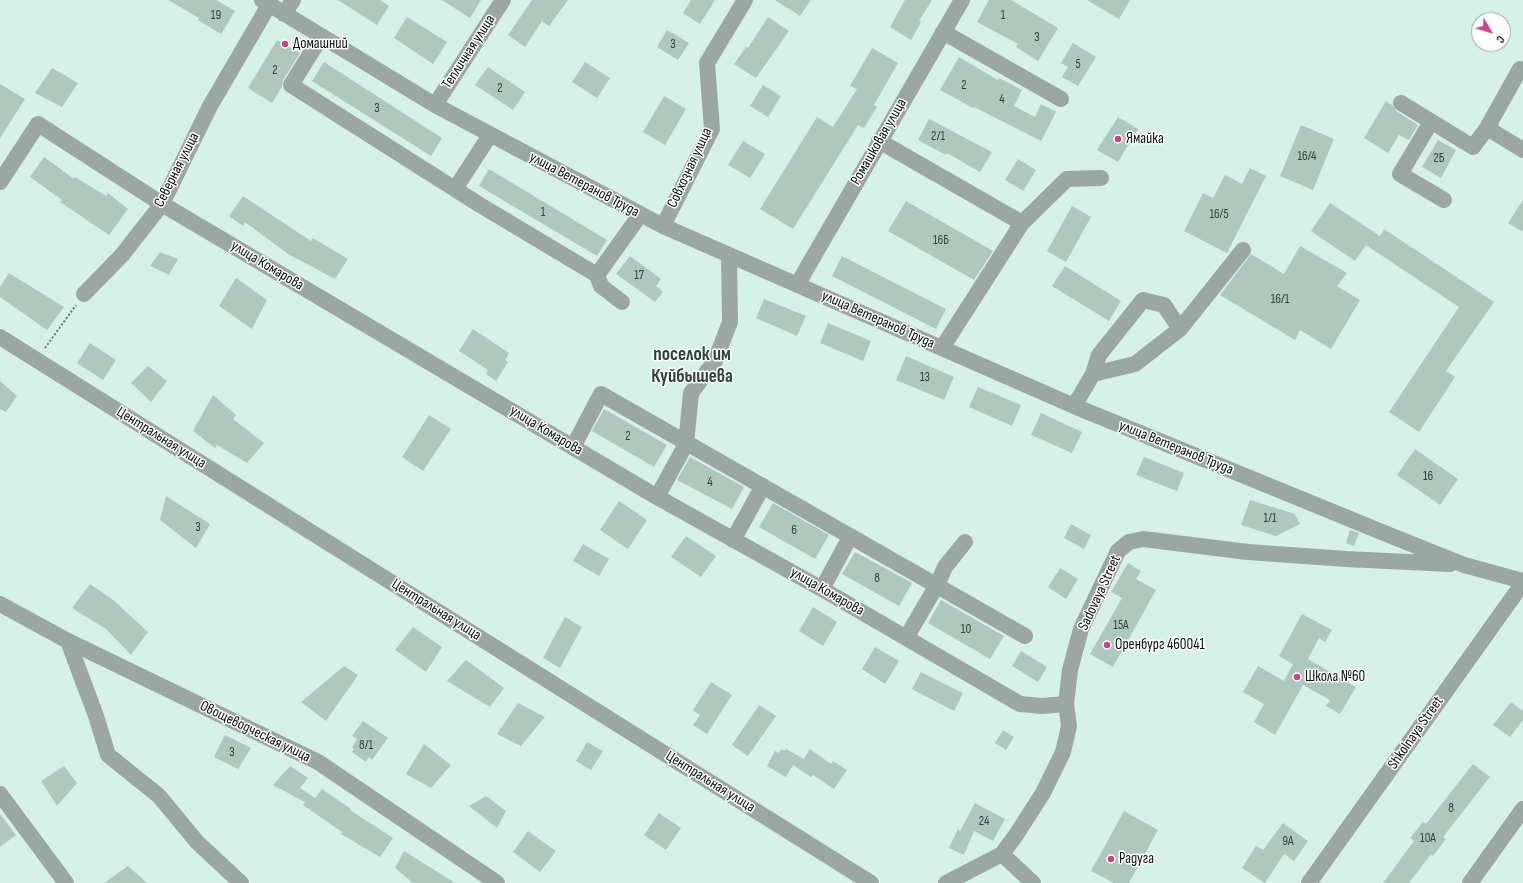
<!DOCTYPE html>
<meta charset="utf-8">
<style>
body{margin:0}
#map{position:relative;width:1523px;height:883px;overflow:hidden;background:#d6f1e8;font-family:"Sofia Sans Condensed",sans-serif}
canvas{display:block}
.north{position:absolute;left:1471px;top:12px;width:40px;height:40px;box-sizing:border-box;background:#fff;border:1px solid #9ca09f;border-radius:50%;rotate:128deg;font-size:11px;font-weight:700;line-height:16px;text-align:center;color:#08110e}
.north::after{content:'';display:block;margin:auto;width:14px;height:18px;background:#c84488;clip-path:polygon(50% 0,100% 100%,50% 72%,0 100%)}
</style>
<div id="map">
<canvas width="1523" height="883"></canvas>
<div class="north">С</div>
</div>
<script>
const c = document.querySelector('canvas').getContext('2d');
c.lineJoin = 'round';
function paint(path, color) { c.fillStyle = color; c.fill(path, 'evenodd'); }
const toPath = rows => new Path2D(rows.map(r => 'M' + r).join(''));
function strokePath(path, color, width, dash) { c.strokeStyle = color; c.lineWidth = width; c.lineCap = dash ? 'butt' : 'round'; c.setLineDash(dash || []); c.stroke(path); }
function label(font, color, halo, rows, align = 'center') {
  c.font = font + ' "Sofia Sans Condensed",sans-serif'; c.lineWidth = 3; c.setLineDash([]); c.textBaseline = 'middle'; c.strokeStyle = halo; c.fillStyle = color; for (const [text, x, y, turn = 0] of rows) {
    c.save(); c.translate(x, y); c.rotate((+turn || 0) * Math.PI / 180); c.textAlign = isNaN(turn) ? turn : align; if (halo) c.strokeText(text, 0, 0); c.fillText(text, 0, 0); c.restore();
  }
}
const building = toPath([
 [168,0,216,0,235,11,221,34,198,20,199,18],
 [338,0,380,0,389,6,377,25],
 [442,0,481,0,470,18],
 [532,0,568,0,549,26,542,21,525,47,508,35],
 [691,0,715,0,700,24,683,13],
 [775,0,811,0,800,16],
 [905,0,932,0,919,21,921,22,911,40,890,27],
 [989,0,1011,0,1058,28,1038,61,1016,47,1018,44,977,22],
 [1087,0,1130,0,1119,19],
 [407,17,447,42,433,64,394,38],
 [768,17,789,31,756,78,734,64,746,47,748,48],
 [667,30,689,43,678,60,657,47],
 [277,40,300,53,283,80,282,87,272,103,248,88],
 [1073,43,1096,57,1078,86,1062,77,1068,67,1061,63],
 [872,48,898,63,874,105,877,107,864,128,858,125,793,229,760,209,817,117,833,127,857,89,850,86],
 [959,57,998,80,999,78,1022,90,1014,106,1035,117,1041,104,1056,112,1041,141,974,107,973,108,940,90],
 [324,62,442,138,431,156,312,81],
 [585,62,610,78,597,98,572,82],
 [488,67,525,92,513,110,475,85],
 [52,68,78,83,62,107,35,93],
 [0,84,25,99,0,138],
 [763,85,781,96,768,117,750,106],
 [664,96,686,109,665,145,643,132],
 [1386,101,1392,105,1396,111,1418,125,1409,140,1399,135,1388,153,1364,138],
 [1118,117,1138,129,1118,162,1097,150],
 [929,119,992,152,980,172,947,153,946,155,918,140],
 [1301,125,1334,139,1313,190,1280,176],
 [1438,140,1456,150,1441,178,1422,167],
 [743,141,765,154,750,178,728,165],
 [44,157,74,179,75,177,106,196,108,193,128,209,109,235,60,202,62,200,30,177],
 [1018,159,1036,170,1023,191,1005,180],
 [1250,168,1266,176,1227,253,1184,231,1203,193,1213,198,1225,175,1242,184],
 [489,169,607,240,597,256,479,186],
 [243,196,311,241,313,238,348,259,335,279,288,254,245,222,243,226,229,216],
 [1523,200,1523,232,1508,223],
 [906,201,993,251,974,280,888,231],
 [1330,203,1380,236,1384,229,1494,302,1446,371,1455,377,1419,432,1389,412,1459,307,1366,245,1355,261,1311,231],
 [1072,206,1091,217,1066,262,1047,251],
 [1300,246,1347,273,1337,286,1360,300,1331,349,1300,330,1295,340,1220,295,1251,254,1284,274],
 [160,252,178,259,169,275,150,266],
 [630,256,661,279,656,286,663,292,655,302,616,274],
 [842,256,946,309,936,329,832,276],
 [1065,266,1121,301,1109,321,1052,286],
 [9,273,64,307,47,330,0,297,0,287],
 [236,278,267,300,252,329,219,306],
 [764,299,806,316,797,336,756,318],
 [828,323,871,341,863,361,820,343],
 [473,329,509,353,505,360,508,362,496,381,486,374,488,370,459,351],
 [90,343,116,360,103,380,77,363],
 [906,356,954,377,944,400,896,380],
 [148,366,167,381,151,402,131,383],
 [0,381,17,396,6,412,0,409],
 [978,387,1021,405,1012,426,969,407],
 [213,395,236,415,233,419,264,443,247,463,217,445,215,448,193,431],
 [604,409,667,445,654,467,592,431],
 [1041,413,1082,432,1072,453,1031,435],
 [429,415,451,429,423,471,402,457],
 [1415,449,1458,479,1440,505,1397,475],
 [690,457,744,487,732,509,677,480],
 [1144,457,1184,473,1177,491,1136,475],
 [166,496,210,524,196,548,160,520],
 [1250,500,1295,514,1300,524,1276,536,1241,525],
 [619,501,647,520,628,549,600,530],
 [773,503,829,535,815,559,759,527],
 [1071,524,1091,535,1084,549,1064,538],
 [1350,530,1359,533,1354,546,1346,543],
 [686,536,716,556,701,577,671,557],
 [583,544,609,559,599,576,573,561],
 [855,552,912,583,899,606,842,574],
 [1128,563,1141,571,1136,579,1156,590,1113,667,1090,654,1122,598,1111,592],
 [1060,568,1078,579,1066,599,1048,587],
 [90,584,112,599,148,632,131,655,106,629,72,608],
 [941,600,1004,636,990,659,928,623],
 [813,607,837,622,823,646,799,631],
 [1302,614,1332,630,1325,642,1319,638,1308,659,1356,687,1340,714,1326,706,1330,700,1303,685,1275,735,1254,722,1264,704,1243,692,1258,666,1284,681,1293,664,1279,656],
 [565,617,582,627,560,668,543,658],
 [413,627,442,647,426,672,395,650],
 [875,647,899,661,885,684,862,669],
 [1021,651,1047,667,1038,682,1012,666],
 [466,660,504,688,490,707,447,681],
 [344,666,358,675,326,721,301,702],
 [921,672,963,693,954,711,912,689],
 [711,682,732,695,707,734,693,725,700,715,693,710],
 [1511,702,1523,711,1523,720,1510,737,1493,725],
 [518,703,545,717,521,746,497,734],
 [759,705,776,716,748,756,732,745],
 [363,721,388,738,372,760,369,757,366,762,352,752,354,749,352,747,357,739,352,736],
 [1003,730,1014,737,1006,750,995,743],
 [225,735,251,748,238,769,214,757],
 [587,742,603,751,591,770,576,761],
 [424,744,451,765,431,788,406,774],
 [781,749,785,751,786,749,804,759,810,749,831,764,833,761,847,770,834,789,813,775,811,777,793,765,786,777,767,766,775,751,779,753],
 [1473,764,1490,777,1443,837,1446,839,1433,856,1431,854,1409,883,1383,883,1414,841,1410,838,1423,822,1426,824],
 [64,766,77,783,57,806,41,781],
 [290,766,308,778,300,788,315,798,322,789,351,809,350,810,393,838,380,857,341,834,342,832,303,805,305,802,273,785],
 [486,796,506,811,497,828,469,806],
 [975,803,1005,819,993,841,974,831,964,855,949,848,958,829,960,831],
 [1124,811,1158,830,1129,883,1114,883,1091,871],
 [659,813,681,828,666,850,644,835],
 [0,814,16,835,0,847],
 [1283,823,1308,841,1294,861,1284,854,1265,883,1242,868,1256,846,1263,850],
 [528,831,556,851,540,872,513,852],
 [404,851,455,883,413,883,395,868],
 [128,866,147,883,104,883]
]);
const path = toPath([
 [45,348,76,305]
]);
const minor = toPath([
 [262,0,435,105,663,226,1074,406,1389,535,1464,565,1523,581],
 [284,14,293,0],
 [943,32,1061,99],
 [321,37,291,85,480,205,597,275,640,215],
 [1520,69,1487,128,1523,150],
 [1401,103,1473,147,1487,128],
 [435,105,503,0],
 [1431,122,1400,174,1444,200],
 [879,141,1022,223],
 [0,182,38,124,162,204,657,497,822,589,1020,704,1042,706,1066,704],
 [455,189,490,135],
 [663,226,712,129,707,63,745,0],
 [597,275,601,286,622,302],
 [797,285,962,0],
 [84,294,122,255,162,204,210,106,269,5],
 [0,337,871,883],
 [942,348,1022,223,1067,179,1101,178],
 [1093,374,1099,355,1143,300,1164,305,1180,329],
 [1074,406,1093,374,1135,364,1180,329,1243,250],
 [573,447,601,394,1025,636],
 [657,497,686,444,691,393,715,361,730,322,729,255],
 [733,540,763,486],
 [822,589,850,537],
 [0,604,68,641,318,762,497,883],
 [906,638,937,585,945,567,965,542],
 [68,641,96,716,108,755,159,796,197,842,241,883],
 [0,794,66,883],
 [1002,854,1033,883],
 [946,883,1002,854,1016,835,1043,793,1063,752,1069,726,1066,704,1070,670,1081,629,1118,551,1129,542,1143,539,1248,552,1346,559,1450,564],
 [1309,883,1523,583],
 [1470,883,1523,809]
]);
const markers = [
 [285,44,4,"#c84488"],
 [1118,139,4,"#c84488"],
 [1107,645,4,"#c84488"],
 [1297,677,4,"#c84488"],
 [1111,859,4,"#c84488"]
];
const numberNames = [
 ["19",216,16],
 ["1",1003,16],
 ["3",1037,38],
 ["3",673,45],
 ["5",1078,65],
 ["2",275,71],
 ["2",964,86],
 ["2",500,89],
 ["4",1002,100],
 ["3",377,109],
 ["2/1",938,137],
 ["16/4",1307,157],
 ["2Б",1439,159],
 ["1",543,213],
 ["16/5",1219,215],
 ["16Б",941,241],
 ["17",639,276],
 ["16/1",1280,300],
 ["13",925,378],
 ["2",628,437],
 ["16",1428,477],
 ["4",710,483],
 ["1/1",1270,519],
 ["3",198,528],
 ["6",794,531],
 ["8",877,579],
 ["15А",1121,626],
 ["10",966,630],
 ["8/1",366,746],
 ["3",232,753],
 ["8",1451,809],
 ["24",984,822],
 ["10А",1428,839],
 ["9А",1288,842]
];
const poiNames = [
 ["Домашний",293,44],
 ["Ямайка",1126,139],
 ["Оренбург 460041",1115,645],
 ["Школа №60",1305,677],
 ["Радуга",1119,859]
];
const streetNames = [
 ["Тепличная улица",469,52,-57],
 ["Ромашковая улица",879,142,-60],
 ["Совхозная улица",690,168,-65],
 ["Северная улица",177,170,-63],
 ["улица Ветеранов Труда",584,185,28],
 ["улица Комарова",267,266,31],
 ["улица Ветеранов Труда",878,320,24],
 ["улица Комарова",546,431,31],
 ["Центральная улица",161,438,32],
 ["улица Ветеранов Труда",1176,448,22],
 ["улица Комарова",827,592,30],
 ["Sadovaya Street",1100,593,-65],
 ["Центральная улица",436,610,32],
 ["Овощеводческая улица",255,732,26],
 ["Shkolnaya Street",1416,733,-55],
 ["Центральная улица",710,782,32]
];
const districtNames = [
 ["поселок им",692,355],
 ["Куйбышева",692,377]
];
paint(building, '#aec8be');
strokePath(path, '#687973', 2, [2, 2]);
strokePath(minor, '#9ca7a3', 16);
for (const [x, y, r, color] of markers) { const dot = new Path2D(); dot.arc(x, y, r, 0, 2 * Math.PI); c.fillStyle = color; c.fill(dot); strokePath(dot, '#fff', 1.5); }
label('13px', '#323f3a', null, numberNames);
label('15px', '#08110e', '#fff', poiNames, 'left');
label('15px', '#08110e', '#fff', streetNames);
label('bold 19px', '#2c423b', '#fff', districtNames);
</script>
